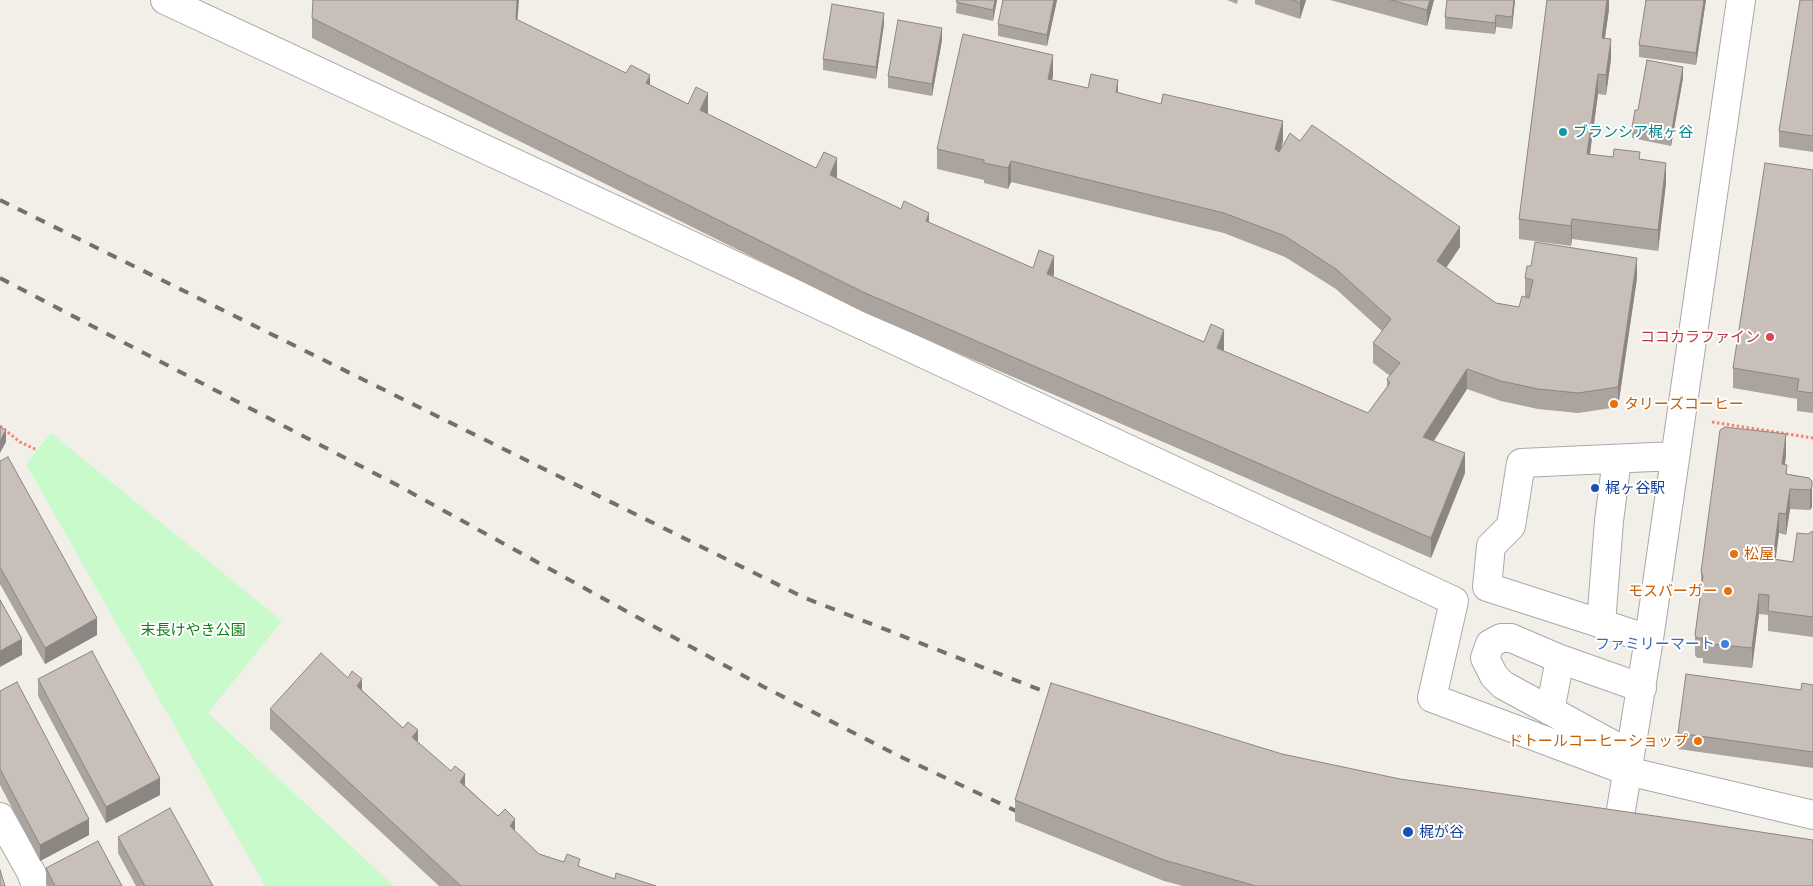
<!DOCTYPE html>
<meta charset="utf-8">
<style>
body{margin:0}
canvas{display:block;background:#f2efe9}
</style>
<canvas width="1813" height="886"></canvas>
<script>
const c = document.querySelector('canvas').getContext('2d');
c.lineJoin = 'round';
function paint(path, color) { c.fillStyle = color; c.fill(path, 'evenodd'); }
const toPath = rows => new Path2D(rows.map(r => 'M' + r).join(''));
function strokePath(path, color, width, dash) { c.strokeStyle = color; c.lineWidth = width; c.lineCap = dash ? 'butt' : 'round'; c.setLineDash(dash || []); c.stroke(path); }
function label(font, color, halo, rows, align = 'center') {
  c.font = font + ' Inter,"Noto Sans JP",sans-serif'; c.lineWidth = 4; c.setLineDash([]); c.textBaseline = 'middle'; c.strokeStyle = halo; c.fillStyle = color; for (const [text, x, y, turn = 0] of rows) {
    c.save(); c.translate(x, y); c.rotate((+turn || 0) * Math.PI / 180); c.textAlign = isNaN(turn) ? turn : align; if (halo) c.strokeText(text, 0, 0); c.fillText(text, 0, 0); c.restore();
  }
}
const park = toPath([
 [51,433,282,621,208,713,394,886,265,886,26,464]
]);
const path = toPath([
 [1712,422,1813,438],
 [0,426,20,442,37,450]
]);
const minor = toPath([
 [165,0,1454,601,1432,698,1627,771,1813,815],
 [1601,624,1609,521,1617,459],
 [1649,639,1487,587,1491,546,1511,526,1521,463,1675,456],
 [1550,711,1560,659],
 [1630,754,1503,685,1494,676,1485,658,1490,644,1501,638,1511,638,1560,659,1642,688],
 [1620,816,1649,639,1741,0],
 [0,817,31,872,36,886]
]);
const rail = toPath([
 [0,200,805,598,1061,698],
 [0,278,399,486,764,687,899,756,1029,817]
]);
const wall = toPath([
 [957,0,997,0,993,21,956,13],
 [1057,0,1047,46,998,36,998,24],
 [1227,0,1238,0,1237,4],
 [1255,0,1306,0,1300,19,1255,4],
 [1330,0,1434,0,1427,26],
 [1515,0,1512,29,1496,27,1495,34,1445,29,1445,17],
 [1609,0,1609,9,1605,38,1611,59,1606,95,1598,94,1590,154,1613,157,1640,159,1666,183,1658,251,1572,239,1571,246,1519,239,1519,219],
 [1706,0,1696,65,1639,57,1639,45],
 [1813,0,1813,152,1779,147,1779,131],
 [312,18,517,20,650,85,837,179,929,223,1204,342,1224,350,1224,351,1368,413,1387,387,1387,379,1390,376,1373,363,1373,343,1382,331,1336,289,1285,257,1224,233,1011,182,1008,189,984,183,984,180,937,169,937,149,1053,75,1052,80,1088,88,1118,93,1283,141,1281,147,1300,141,1460,247,1446,268,1496,303,1519,307,1525,297,1525,278,1637,278,1618,407,1578,413,1538,409,1501,401,1467,389,1434,441,1465,473,1431,558,863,312,312,38],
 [884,24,876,79,823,70,823,59],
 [942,40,932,96,888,88,888,76],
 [1683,78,1671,146,1632,138,1632,127],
 [1813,170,1813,413,1797,411,1797,399,1733,388,1733,368],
 [1786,455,1785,464,1787,474,1809,478,1812,507,1810,510,1790,509,1786,535,1779,533,1775,560,1793,562,1808,534,1813,531,1813,637,1768,631,1768,615,1759,614,1752,668,1703,663,1703,658,1697,658,1695,655,1695,635,1701,590,1701,572],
 [0,461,97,635,45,664,0,584],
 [38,679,160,795,106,823,38,696],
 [1813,685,1813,768,1678,749,1678,733,1801,690],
 [362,690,539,854,580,867,615,879,656,886,439,886,270,729,270,709],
 [0,691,89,835,40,861,0,785],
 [1282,754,1813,886,1183,886,1164,881,1015,821,1015,800],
 [118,837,213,886,136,886,118,853],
 [46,868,122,886,47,886,46,885]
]);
const shadedWall = toPath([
 [517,0,519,0,516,40,516,19],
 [995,0,997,0,993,21,993,10],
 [1054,0,1057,0,1047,46,1047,35],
 [1301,0,1306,0,1300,19,1300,3],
 [1430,0,1434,0,1427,26,1427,10],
 [1514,0,1515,0,1512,29,1512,17],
 [1607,0,1609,0,1609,9,1602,58,1602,38],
 [1704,0,1706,0,1696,65,1696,53],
 [884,13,884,24,876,79,876,67],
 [1496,15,1496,27,1495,34,1495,23],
 [942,28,942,40,932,96,932,84],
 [1611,39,1611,59,1606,95,1606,75],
 [1053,55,1053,75,1048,99,1048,79],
 [1683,67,1683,78,1671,146,1671,135],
 [1598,74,1598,94,1587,174,1587,154],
 [650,75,650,95,646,83],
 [1118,80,1118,100,1116,92],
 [708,93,708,113,700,130,700,110],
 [1283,121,1283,141,1275,169,1275,149],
 [837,158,837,178,830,175],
 [1011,161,1011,182,1008,189,1008,168],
 [1666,163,1666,183,1658,251,1658,230],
 [929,213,929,233,926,221],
 [1572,219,1572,239,1571,246,1571,226],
 [1460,227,1460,247,1437,281,1437,261],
 [1054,256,1054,276,1047,274],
 [1637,258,1637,278,1618,407,1618,387],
 [1224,330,1224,350,1217,368,1217,348],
 [1467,369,1467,389,1423,457,1423,437],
 [6,430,6,442,0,453,0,441],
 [1786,434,1786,455,1782,484,1782,464],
 [1465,453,1465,473,1431,558,1431,538],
 [1812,487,1812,507,1810,510,1810,490],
 [1790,489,1790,509,1786,535,1786,514],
 [1779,513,1779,533,1773,580,1773,559],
 [1759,594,1759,614,1752,668,1752,648],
 [97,618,97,635,45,664,45,648],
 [22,639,22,655,0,667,0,651],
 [362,679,362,700,357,686],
 [418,730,418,751,412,737],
 [465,774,465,794,460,782],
 [160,778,160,795,106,823,106,807],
 [89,819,89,835,40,861,40,845],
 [515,819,515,840,510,826]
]);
const building = toPath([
 [313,0,517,0,516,19,626,73,631,65,650,75,646,83,688,104,696,87,708,93,700,110,816,168,824,152,837,158,830,175,901,209,904,201,929,213,926,221,1033,268,1039,250,1054,256,1047,274,1204,342,1211,324,1224,330,1217,348,1368,413,1390,383,1387,379,1400,363,1373,343,1391,319,1336,269,1285,236,1224,213,1011,161,1008,168,984,163,984,160,937,149,963,34,1053,55,1048,79,1088,88,1091,74,1118,80,1116,92,1161,104,1163,94,1283,121,1275,149,1279,152,1290,133,1300,141,1312,125,1460,227,1437,261,1496,303,1519,307,1522,296,1529,298,1533,280,1525,278,1527,266,1531,266,1535,242,1637,258,1618,387,1578,393,1538,389,1501,381,1467,369,1423,437,1465,453,1431,538,863,292,312,18,313,0],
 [957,0,995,0,993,10,956,2,957,0],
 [1003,0,1054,0,1047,35,998,24,1003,0],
 [1292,0,1301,0,1300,3,1292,0],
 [1391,0,1430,0,1427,10,1391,0],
 [1447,0,1514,0,1512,17,1496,15,1495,23,1445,17,1447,0],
 [1547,0,1607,0,1602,38,1611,39,1606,75,1598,74,1587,154,1613,157,1614,149,1640,152,1639,159,1666,163,1658,230,1572,219,1571,226,1519,219,1547,0],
 [1646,0,1704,0,1696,53,1639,45,1646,0],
 [1800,0,1813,0,1813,136,1779,131,1800,0],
 [832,4,884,13,876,67,823,59,832,4],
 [898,20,942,28,932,84,888,76,898,20],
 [1647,60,1683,67,1671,135,1632,127,1635,110,1638,110,1647,60],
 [1765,163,1813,170,1813,393,1797,391,1799,379,1733,368,1765,163],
 [0,427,6,430,0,441,0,427],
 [1725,427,1786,434,1782,464,1787,465,1786,474,1809,478,1812,481,1812,487,1810,490,1790,489,1786,514,1779,513,1773,559,1793,562,1797,533,1808,534,1813,531,1813,617,1768,611,1769,595,1759,594,1752,648,1703,643,1703,638,1697,638,1695,635,1703,576,1701,572,1720,430,1725,427],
 [8,457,97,618,45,648,0,567,0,461,8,457],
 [0,600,22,639,0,651,0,600],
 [92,651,160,778,106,807,38,679,92,651],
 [321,653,348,678,352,671,362,679,357,686,403,728,408,722,418,730,412,737,451,771,455,766,465,774,460,782,498,816,505,809,515,819,510,826,539,854,564,862,567,854,580,859,578,866,615,879,616,873,656,886,461,886,270,709,321,653],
 [1686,674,1801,690,1802,683,1813,685,1813,752,1678,733,1686,674],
 [17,682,89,819,40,845,0,769,0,691,17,682],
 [1051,683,1282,754,1400,779,1669,818,1813,840,1813,886,1256,886,1164,860,1015,800,1051,683],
 [170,808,213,886,145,886,118,837,170,808],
 [98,841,122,886,55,886,46,868,98,841],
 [0,870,5,886,0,886,0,870]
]);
const markers = [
 [1563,132,5,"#0f9aa8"],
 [1770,337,5,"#e0444e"],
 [1614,404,5,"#e8710a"],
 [1595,488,5,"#1a4fb4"],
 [1734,554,5,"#e8710a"],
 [1728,591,5,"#e8710a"],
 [1725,644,5,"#3f7fe0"],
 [1698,741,5,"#e8710a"],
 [1408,832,6,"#1a4fb4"]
];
const cultureNames = [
 ["ブランシア梶ヶ谷",1573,132]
];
const healthNames = [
 ["ココカラファイン",1760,337]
];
const foodNames = [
 ["タリーズコーヒー",1624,404],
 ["松屋",1744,554],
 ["モスバーガー",1718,591,"right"],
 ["ドトールコーヒーショップ",1688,741,"right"]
];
const transitNames = [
 ["梶ヶ谷駅",1605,488],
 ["梶が谷",1419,832]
];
const parkNames = [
 ["末長けやき公園",193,630]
];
const shopNames = [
 ["ファミリーマート",1715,644]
];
paint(park, '#c8facc');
strokePath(minor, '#a9a9a9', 30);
strokePath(path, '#fa8072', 3, [2.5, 2.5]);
strokePath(minor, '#fff', 28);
strokePath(rail, '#707070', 4, [10, 10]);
paint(wall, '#aba49e');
paint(shadedWall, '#8b8681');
paint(building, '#c7bfb8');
strokePath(building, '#8b8681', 1);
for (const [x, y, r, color] of markers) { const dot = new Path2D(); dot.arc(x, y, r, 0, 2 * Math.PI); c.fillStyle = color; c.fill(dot); strokePath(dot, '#fff', 2); }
label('15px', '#0d838f', '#fff', cultureNames, 'left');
label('15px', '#be3a42', '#fff', healthNames, 'right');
label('15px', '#c56008', '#fff', foodNames, 'left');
label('15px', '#164399', '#fff', transitNames, 'left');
label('15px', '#0c8416', '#fff', parkNames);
label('15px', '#366cbe', '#fff', shopNames, 'right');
</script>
